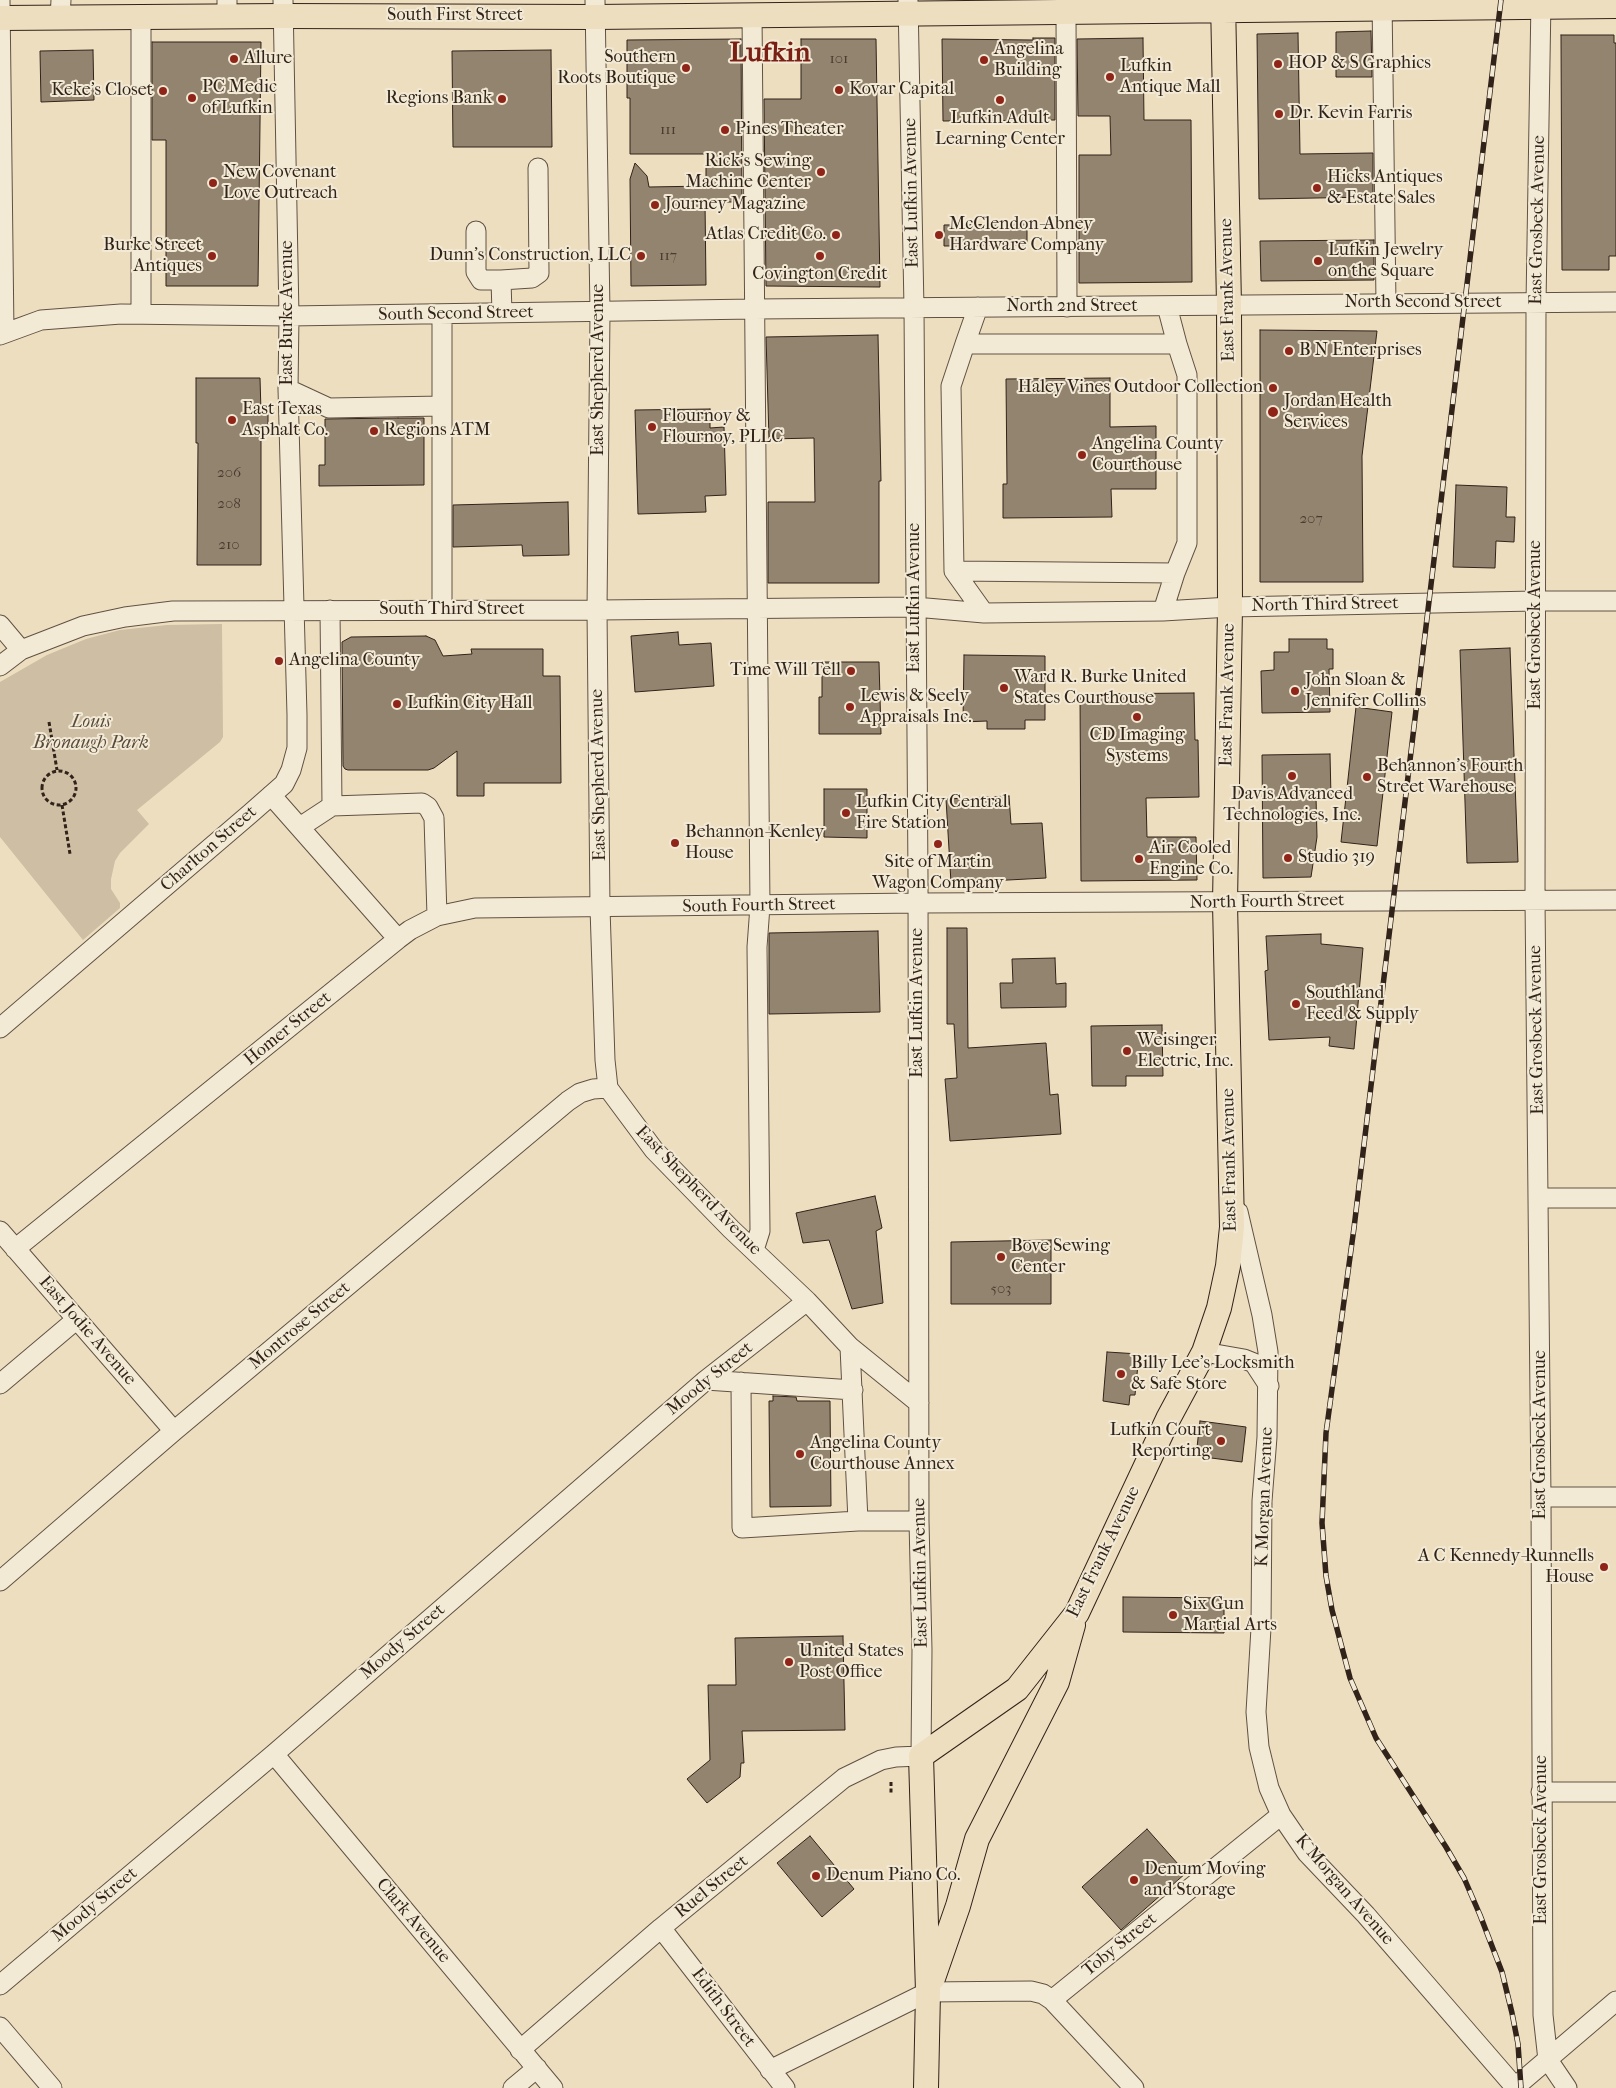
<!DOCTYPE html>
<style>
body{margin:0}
canvas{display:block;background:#eddec0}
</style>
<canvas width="1616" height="2088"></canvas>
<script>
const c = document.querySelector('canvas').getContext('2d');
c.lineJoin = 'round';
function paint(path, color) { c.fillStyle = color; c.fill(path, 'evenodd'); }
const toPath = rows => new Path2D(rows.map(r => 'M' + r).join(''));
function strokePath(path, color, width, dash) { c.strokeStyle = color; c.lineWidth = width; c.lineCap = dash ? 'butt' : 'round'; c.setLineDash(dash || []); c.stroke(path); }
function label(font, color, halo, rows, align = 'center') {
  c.font = font + ' "IM FELL French Canon",serif'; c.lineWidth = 4; c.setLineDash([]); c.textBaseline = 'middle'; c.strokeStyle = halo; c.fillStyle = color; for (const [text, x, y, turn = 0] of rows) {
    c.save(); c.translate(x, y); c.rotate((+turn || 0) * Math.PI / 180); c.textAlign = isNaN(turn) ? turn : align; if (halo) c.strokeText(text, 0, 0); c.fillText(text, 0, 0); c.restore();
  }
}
const green = toPath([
 [222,624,223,737,220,742,137,810,149,824,120,853,115,861,111,879,111,889,120,903,120,908,83,940,0,837,0,682,47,655,86,639,120,630,167,625]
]);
const building = toPath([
 [1371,31,1372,77,1336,77,1336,32,1371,31],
 [1298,33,1300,154,1373,153,1373,197,1259,199,1257,34,1298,33],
 [1561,35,1614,35,1614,43,1616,43,1616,256,1609,256,1609,270,1562,270,1561,35],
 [1033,38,1055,38,1055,120,943,121,942,39,1033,40,1033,38],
 [1143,38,1144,120,1191,120,1192,282,1079,283,1079,155,1111,155,1110,116,1078,116,1077,39,1143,38],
 [741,39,742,202,705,202,706,285,631,286,630,179,635,163,647,176,649,187,706,186,706,154,630,154,630,98,627,98,627,40,741,39],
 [801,39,876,39,880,287,766,286,764,99,801,99,801,39],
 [152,42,261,42,258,286,166,286,166,140,152,140,152,42],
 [93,50,94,100,41,102,40,51,93,50],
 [551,50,552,147,453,147,452,51,551,50],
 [1027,224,1027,245,944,246,944,225,1027,224],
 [1374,240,1374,280,1261,281,1260,241,1374,240],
 [1260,330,1377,331,1362,456,1363,582,1260,582,1260,330],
 [878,335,881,481,879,481,879,583,768,583,768,502,815,502,814,438,769,439,766,337,878,335],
 [196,378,260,378,261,412,268,412,268,427,261,427,261,565,197,565,198,443,196,443,196,378],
 [1110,378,1110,427,1156,426,1156,489,1111,489,1112,517,1003,518,1003,484,1007,484,1006,379,1110,378],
 [710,409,710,428,724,427,726,495,705,496,706,512,638,514,635,410,710,409],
 [398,418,424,418,424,485,319,486,319,465,325,465,325,419,398,418],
 [1456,485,1507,487,1506,517,1515,517,1514,542,1496,541,1495,568,1453,567,1456,485],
 [568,502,569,555,523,556,522,545,453,547,453,505,568,502],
 [678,632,679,645,711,643,714,686,635,692,631,636,678,632],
 [426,636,435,640,443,656,472,654,471,649,543,649,543,676,560,676,561,783,484,783,484,796,457,796,457,751,434,768,428,770,348,770,345,769,343,766,342,642,351,637,426,636],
 [1289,639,1327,639,1327,649,1333,649,1333,669,1329,669,1330,712,1262,713,1261,671,1274,670,1274,652,1289,652,1289,639],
 [1510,648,1518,862,1467,863,1460,650,1510,648],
 [964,655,1045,656,1045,720,1025,720,1025,729,987,729,987,721,963,722,964,655],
 [822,662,879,662,881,734,819,734,819,697,822,697,822,662],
 [1194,693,1195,740,1198,740,1199,797,1146,798,1147,837,1196,837,1197,880,1081,881,1080,694,1194,693],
 [1356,707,1392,712,1377,846,1341,842,1356,707],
 [1330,754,1331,797,1316,797,1317,837,1311,877,1263,878,1262,755,1330,754],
 [824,789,867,789,867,838,824,837,824,789],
 [1009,796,1011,824,1042,823,1046,878,951,883,946,799,1009,796],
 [947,928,967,928,968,1048,1046,1043,1050,1095,1058,1094,1061,1134,950,1141,945,1079,957,1078,954,1024,947,1024,947,928],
 [878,931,880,1012,769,1014,769,933,878,931],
 [1321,934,1321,944,1363,948,1354,1049,1329,1046,1330,1037,1269,1040,1265,971,1268,970,1266,936,1321,934],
 [1055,958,1056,984,1066,983,1066,1007,1001,1008,1000,983,1013,983,1012,959,1055,958],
 [1162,1025,1163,1076,1126,1076,1126,1086,1092,1086,1091,1026,1162,1025],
 [875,1196,882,1228,876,1231,883,1303,852,1309,829,1240,803,1243,796,1213,875,1196],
 [1051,1240,1051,1304,951,1304,951,1242,1051,1240],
 [1107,1352,1139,1354,1135,1395,1130,1395,1129,1405,1103,1401,1107,1352],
 [773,1396,796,1397,797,1401,830,1401,831,1506,770,1507,769,1401,773,1401,773,1396],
 [1200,1421,1246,1427,1242,1462,1196,1456,1200,1421],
 [1123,1597,1224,1598,1224,1633,1123,1632,1123,1597],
 [843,1636,845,1730,742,1731,744,1763,741,1763,740,1777,707,1803,687,1779,710,1760,708,1685,736,1685,735,1638,843,1636],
 [1147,1829,1186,1873,1121,1930,1082,1887,1147,1829],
 [810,1836,854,1889,822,1917,777,1863,810,1836]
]);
const path = toPath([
 [49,722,57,770],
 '42 788a17 17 0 1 1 34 0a17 17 0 1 1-34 0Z',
 [62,805,70,854],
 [891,1782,891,1793]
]);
const minor = toPath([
 [0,0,4,332],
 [595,0,600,312,597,610,600,908,605,1060,608,1088,654,1150,731,1229,807,1301,850,1347,919,1403],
 [1382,0,1386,303],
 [1541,0,1536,303,1535,900,1541,1497,1543,2015,1548,2060,1567,2088],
 [1066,11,1067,307],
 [752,14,760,906,757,947,760,1231,754,1250],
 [227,16,227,0],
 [141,17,141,314],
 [60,18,61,0],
 [476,231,476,272,481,280,501,280],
 [1167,306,1177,344],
 [502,313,501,280,532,278,539,273,538,168],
 [442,314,442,610],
 [0,335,41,320,121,314,289,316,754,309,1616,302],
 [965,344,1177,344,1187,375,1187,543,1175,573,954,571,951,386,965,344],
 [965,344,978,307],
 [288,389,329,408,442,406],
 [954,571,984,613],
 [330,610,332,806],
 [1163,611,1175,573],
 [0,625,21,650],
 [0,666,21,650,83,626,125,617,173,611,597,610,915,607,984,613,1163,611,1230,607,1536,601,1616,601],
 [271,795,398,939],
 [300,827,332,806,422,803,428,807,434,818,437,916],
 [0,1028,251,813,284,784,291,770,297,748,297,715,288,389,289,316,283,0],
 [1539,1198,1616,1198],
 [1238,1212,1262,1315,1268,1352,1267,1437,1262,1501,1261,1628,1256,1712,1259,1747,1269,1788,1281,1815,1307,1853,1366,1915,1515,2087],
 [0,1231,174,1431],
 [15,1249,398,939,410,930,437,916,475,908,918,903,1616,900],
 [850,1347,858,1521,919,1521],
 [1204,1352,1244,1359,1254,1363,1269,1386],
 [706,1380,853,1390],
 [741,1382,742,1528,858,1521],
 [0,1384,77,1319],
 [1541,1497,1616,1497],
 [0,1581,174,1431,568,1101,580,1093,593,1089,608,1088],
 [274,1754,553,2088],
 [1541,1792,1616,1792],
 [661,1928,785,2088],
 [0,1985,274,1754,706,1380,807,1301],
 [1052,2000,1281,1815],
 [0,2027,52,2088],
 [520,2050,661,1928,844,1778,881,1760,896,1757,921,1756,922,1650,919,1521,918,878,914,308,908,0],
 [770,2070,928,1992,1031,1991,1043,1994,1052,2000,1134,2088],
 [513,2088,537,2068],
 [1514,2088,1616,2001]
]);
const major = toPath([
 [0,18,283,16,595,17,1616,6],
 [933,1978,958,1906,977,1839,1057,1682,1073,1625],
 [926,2088,928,1992,921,1756,1017,1689,1077,1613,1168,1419,1204,1352,1219,1308,1228,1266,1232,1227,1225,903,1230,607,1229,305,1223,0]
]);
const rail = toPath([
 [1501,0,1354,1228,1326,1433,1322,1523,1326,1576,1332,1610,1350,1678,1376,1738,1446,1847,1464,1878,1480,1915,1502,1972,1512,2013,1518,2044,1521,2088]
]);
const markers = [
 [234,59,5,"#8f2418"],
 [984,60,5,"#8f2418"],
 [1278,64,5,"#8f2418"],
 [686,68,5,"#8f2418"],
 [1110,77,5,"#8f2418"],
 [839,90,5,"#8f2418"],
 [163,91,5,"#8f2418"],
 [192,98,5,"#8f2418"],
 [502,99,5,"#8f2418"],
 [1000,100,5,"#8f2418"],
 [1279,114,5,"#8f2418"],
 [725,130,5,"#8f2418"],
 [821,172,5,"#8f2418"],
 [213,183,5,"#8f2418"],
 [1317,188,5,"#8f2418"],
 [655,205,5,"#8f2418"],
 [836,235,5,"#8f2418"],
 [939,235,5,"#8f2418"],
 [212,256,5,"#8f2418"],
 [641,256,5,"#8f2418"],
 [820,256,5,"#8f2418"],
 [1318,261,5,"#8f2418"],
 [1289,351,5,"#8f2418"],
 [1273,388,5,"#8f2418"],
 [1273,412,6,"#8f2418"],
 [232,420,5,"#8f2418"],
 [652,427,5,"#8f2418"],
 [374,431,5,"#8f2418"],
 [1082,455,5,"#8f2418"],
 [279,661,5,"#8f2418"],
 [851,671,5,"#8f2418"],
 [1004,688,5,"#8f2418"],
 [1295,691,5,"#8f2418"],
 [397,704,5,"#8f2418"],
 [850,707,5,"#8f2418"],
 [1137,717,5,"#8f2418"],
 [1292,776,5,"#8f2418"],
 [1367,777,5,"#8f2418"],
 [846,813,5,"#8f2418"],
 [675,843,5,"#8f2418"],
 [938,844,5,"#8f2418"],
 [1288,858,5,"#8f2418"],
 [1139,859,5,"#8f2418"],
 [1296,1004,5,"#8f2418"],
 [1127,1051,5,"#8f2418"],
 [1001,1257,5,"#8f2418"],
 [1121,1374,5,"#8f2418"],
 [1221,1441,5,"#8f2418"],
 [800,1454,5,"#8f2418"],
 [1604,1567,5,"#8f2418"],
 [1173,1615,5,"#8f2418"],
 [789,1662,5,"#8f2418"],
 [816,1876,5,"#8f2418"],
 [1134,1880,5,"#8f2418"]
];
const numberNames = [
 ["101",839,59],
 ["111",668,130],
 ["117",668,256],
 ["206",229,473],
 ["208",229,504],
 ["207",1311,519],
 ["210",229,545],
 ["503",1001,1289]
];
const streetNames = [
 ["South First Street",455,16],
 ["East Lufkin Avenue",912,193,-91],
 ["East Grosbeck Avenue",1538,220,-89],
 ["East Frank Avenue",1228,290,-91],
 ["North Second Street",1423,303],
 ["North 2nd Street",1072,307],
 ["East Burke Avenue",288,313,-90],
 ["South Second Street",456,314,-1],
 ["East Shepherd Avenue",599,370,-90],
 ["East Lufkin Avenue",915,598,-90],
 ["North Third Street",1325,605,-1],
 ["South Third Street",452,610],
 ["East Grosbeck Avenue",1536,625,-90],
 ["East Frank Avenue",1228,695,-89],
 ["East Shepherd Avenue",599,775,-91],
 ["Charlton Street",209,849,-41],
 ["North Fourth Street",1267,902,-1],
 ["South Fourth Street",759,906,-1],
 ["East Lufkin Avenue",918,1003,-90],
 ["Homer Street",288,1029,-39],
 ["East Grosbeck Avenue",1537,1030,-91],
 ["East Frank Avenue",1230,1160,-91],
 ["East Shepherd Avenue",698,1191,46],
 ["Montrose Street",300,1326,-40],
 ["East Jodie Avenue",87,1331,49],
 ["Moody Street",710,1379,-39],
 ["East Grosbeck Avenue",1541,1435,-90],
 ["K Morgan Avenue",1265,1497,-88],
 ["East Frank Avenue",1104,1552,-64],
 ["East Lufkin Avenue",921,1573,-91],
 ["Moody Street",403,1642,-41],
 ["East Grosbeck Avenue",1542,1840,-90],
 ["Ruel Street",712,1887,-39],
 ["K Morgan Avenue",1344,1890,49],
 ["Moody Street",95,1905,-40],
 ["Clark Avenue",413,1921,50],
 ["Toby Street",1120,1945,-39],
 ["Edith Street",723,2008,53]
];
const poiNames = [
 ["Angelina",994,50],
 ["Building",994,71],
 ["Southern",676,58,"right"],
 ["Roots Boutique",676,79,"right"],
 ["Allure",244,59],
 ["HOP & S Graphics",1288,64],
 ["Lufkin",1120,67],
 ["Antique Mall",1120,88],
 ["PC Medic",202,88],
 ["of Lufkin",202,109],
 ["Kovar Capital",849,90],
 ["Keke's Closet",153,91,"right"],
 ["Regions Bank",492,99,"right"],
 ["Dr. Kevin Farris",1289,114],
 ["Lufkin Adult",1000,119,"center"],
 ["Learning Center",1000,140,"center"],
 ["Pines Theater",735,130],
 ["Rick's Sewing",811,162,"right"],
 ["Machine Center",811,183,"right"],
 ["New Covenant",223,173],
 ["Love Outreach",223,194],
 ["Hicks Antiques",1327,178],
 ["& Estate Sales",1327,199],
 ["Journey Magazine",665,205],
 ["McClendon-Abney",949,225],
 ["Hardware Company",949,246],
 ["Atlas Credit Co.",826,235,"right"],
 ["Burke Street",202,246,"right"],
 ["Antiques",202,267,"right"],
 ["Lufkin Jewelry",1328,251],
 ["on the Square",1328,272],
 ["Dunn's Construction, LLC",631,256,"right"],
 ["Covington Credit",820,275,"center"],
 ["B N Enterprises",1299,351],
 ["Haley Vines Outdoor Collection",1263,388,"right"],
 ["Jordan Health",1284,402],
 ["Services",1284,423],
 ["East Texas",242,410],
 ["Asphalt Co.",242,431],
 ["Flournoy &",662,417],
 ["Flournoy, PLLC",662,438],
 ["Regions ATM",384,431],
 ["Angelina County",1092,445],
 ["Courthouse",1092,466],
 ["Angelina County",289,661],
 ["Time Will Tell",841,671,"right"],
 ["Ward R. Burke United",1014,678],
 ["States Courthouse",1014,699],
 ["John Sloan &",1305,681],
 ["Jennifer Collins",1305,702],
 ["Lewis & Seely",860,697],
 ["Appraisals Inc.",860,718],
 ["Lufkin City Hall",407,704],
 ["CD Imaging",1137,736,"center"],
 ["Systems",1137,757,"center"],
 ["Behannon's Fourth",1377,767],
 ["Street Warehouse",1377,788],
 ["Davis Advanced",1292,795,"center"],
 ["Technologies, Inc.",1292,816,"center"],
 ["Lufkin City Central",856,803],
 ["Fire Station",856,824],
 ["Behannon-Kenley",685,833],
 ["House",685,854],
 ["Air Cooled",1149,849],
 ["Engine Co.",1149,870],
 ["Studio 319",1298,858],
 ["Site of Martin",938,863,"center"],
 ["Wagon Company",938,884,"center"],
 ["Southland",1306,994],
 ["Feed & Supply",1306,1015],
 ["Weisinger",1137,1041],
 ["Electric, Inc.",1137,1062],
 ["Bove Sewing",1011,1247],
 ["Center",1011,1268],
 ["Billy Lee's Locksmith",1131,1364],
 ["& Safe Store",1131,1385],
 ["Lufkin Court",1211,1431,"right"],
 ["Reporting",1211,1452,"right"],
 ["Angelina County",810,1444],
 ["Courthouse Annex",810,1465],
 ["A C Kennedy-Runnells",1594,1557,"right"],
 ["House",1594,1578,"right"],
 ["Six Gun",1183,1605],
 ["Martial Arts",1183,1626],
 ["United States",799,1652],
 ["Post Office",799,1673],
 ["Denum Moving",1144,1870],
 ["and Storage",1144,1891],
 ["Denum Piano Co.",826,1876]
];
const parkNames = [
 ["Louis",91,723],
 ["Bronaugh Park",91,744]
];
const townNames = [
 ["Lufkin",770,54]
];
paint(green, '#cdbea4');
paint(building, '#938470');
strokePath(building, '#312319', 1);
strokePath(minor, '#605243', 21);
strokePath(major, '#312319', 26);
strokePath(path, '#312319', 3, [4, 2.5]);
strokePath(minor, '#f3ead6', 19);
strokePath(major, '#eddec0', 24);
strokePath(rail, '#312319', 5.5);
strokePath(rail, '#f3ead6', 4, [11]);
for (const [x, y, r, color] of markers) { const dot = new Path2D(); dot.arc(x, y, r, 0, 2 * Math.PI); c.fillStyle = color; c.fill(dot); strokePath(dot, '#f3ead6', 2); }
label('15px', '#4a3b2f', null, numberNames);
label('18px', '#312319', '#f3ead6', streetNames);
label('18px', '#312319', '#f3ead6', poiNames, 'left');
label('italic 18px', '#584a3c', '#f3ead6', parkNames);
label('bold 28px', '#7a1f14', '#f3ead6', townNames);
</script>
